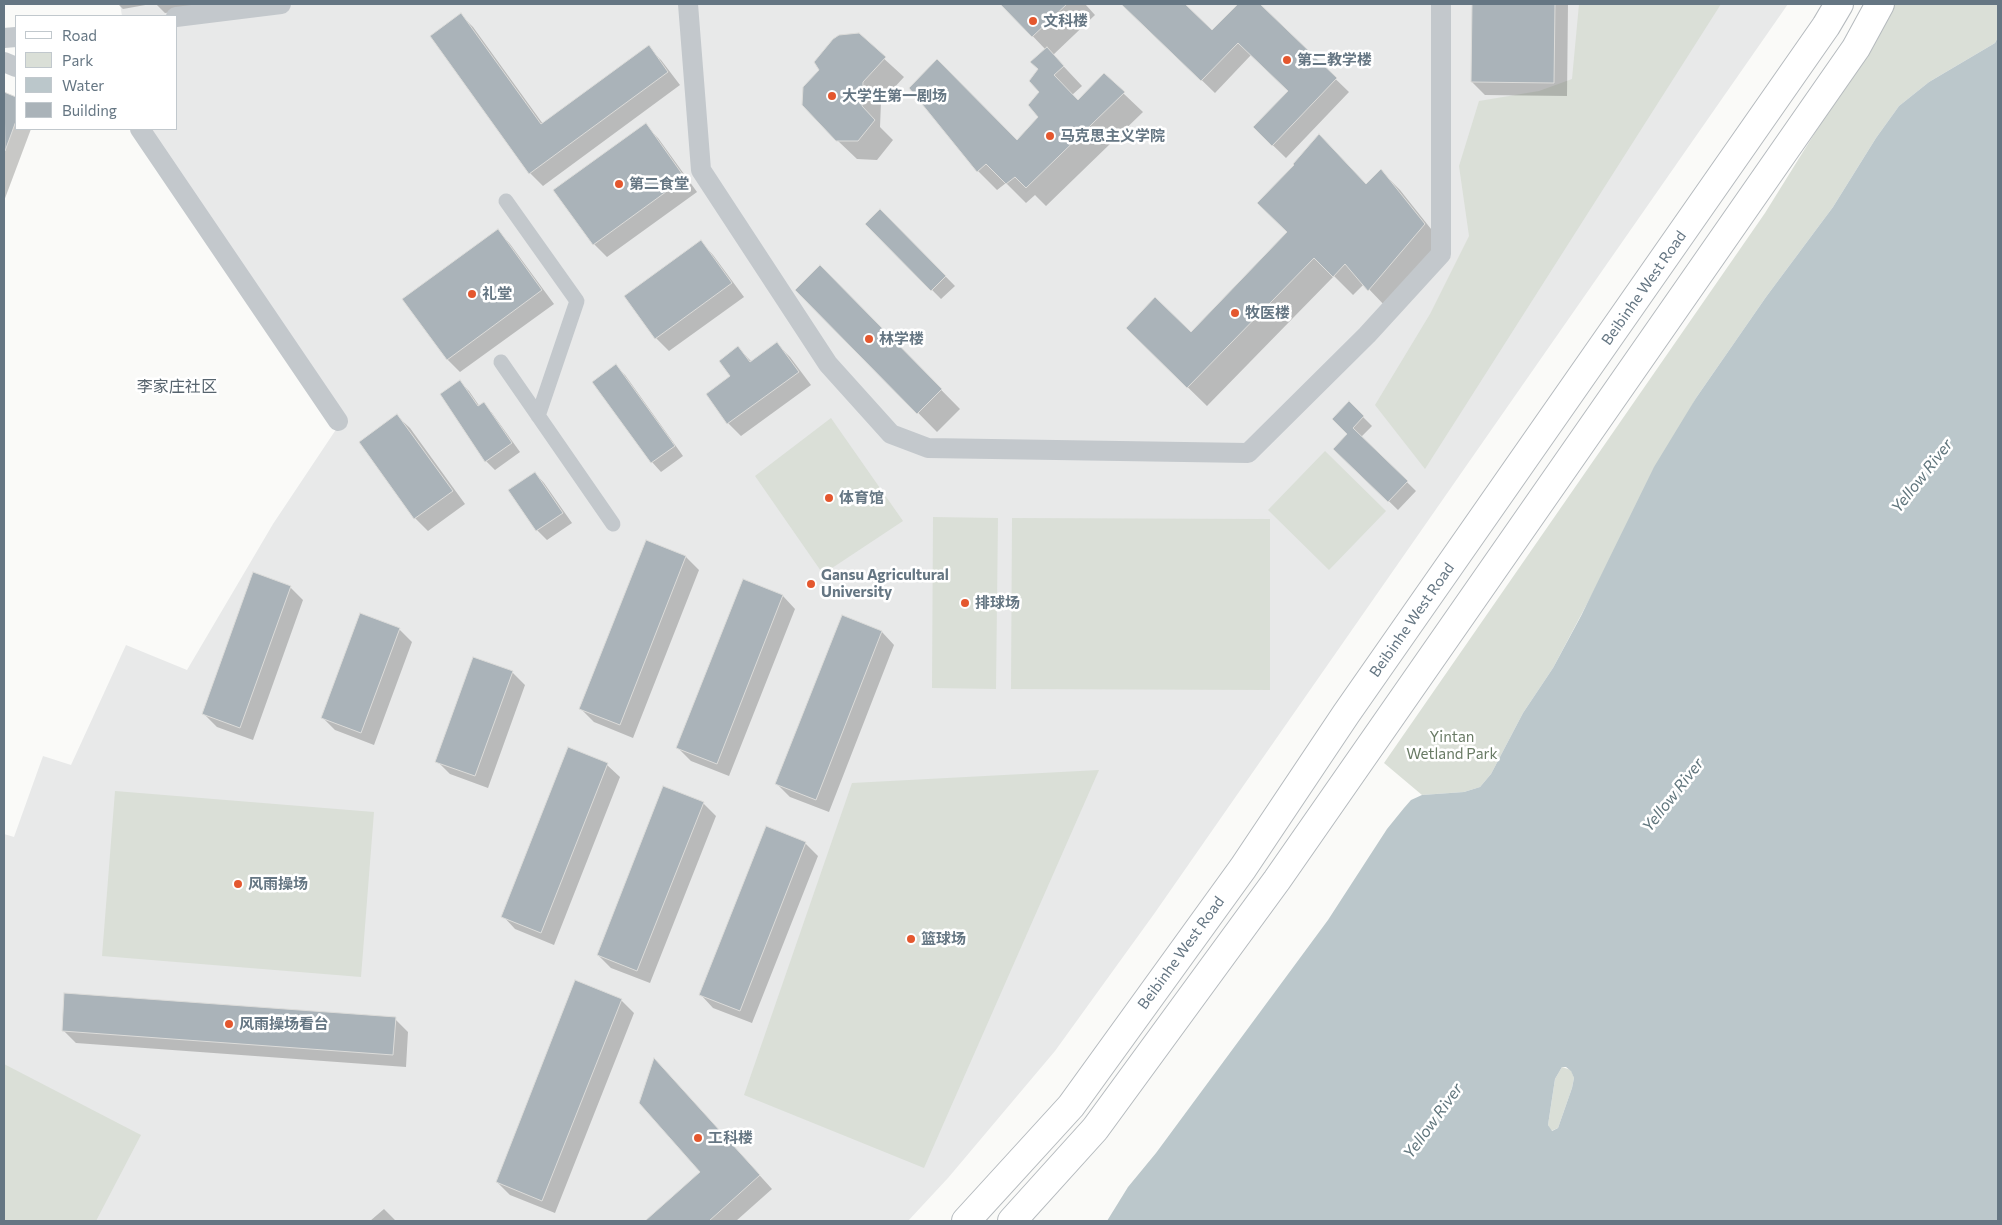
<!DOCTYPE html>
<meta charset="utf-8">
<style>
body{margin:0}
#map{position:relative;width:2002px;height:1225px;overflow:hidden;background:#fafaf8;font-family:Commissioner,sans-serif}
canvas{display:block}
.frame{position:absolute;inset:0;border:5px solid #657683;pointer-events:none}
.legend{position:absolute;left:15px;top:15px;width:162px;height:115px;box-sizing:border-box;background:#fff;border:1px solid #c1c8cd;margin:0;padding:6px 9px;list-style:none;font-size:15px;color:#657683}
.legend li{display:flex;align-items:center;gap:10px;height:25px}
.legend b{width:25px;border:1px solid #c1c8cd}
</style>
<div id="map">
<canvas width="2002" height="1225"></canvas>
<div class="frame"></div>
<ul class="legend">
<li><b style="height:6px;background:#fff"></b>Road</li>
<li><b style="height:14px;background:#dadfd7"></b>Park</li>
<li><b style="height:14px;background:#bbc7cb"></b>Water</li>
<li><b style="height:14px;background:#aab3b9"></b>Building</li>
</ul>
</div>
<script>
const c = document.querySelector('canvas').getContext('2d');
c.lineJoin = 'round';
function paint(path, color) { c.fillStyle = color; c.fill(path, 'evenodd'); }
const toPath = rows => new Path2D(rows.map(r => 'M' + r).join(''));
function strokePath(path, color, width, dash) { c.strokeStyle = color; c.lineWidth = width; c.lineCap = dash ? 'butt' : 'round'; c.setLineDash(dash || []); c.stroke(path); }
function label(font, color, halo, rows, align = 'center') {
  c.font = font + ' Commissioner,"Noto Sans SC",sans-serif'; c.lineWidth = 5; c.setLineDash([]); c.textBaseline = 'middle'; c.strokeStyle = halo; c.fillStyle = color; for (const [text, x, y, turn = 0] of rows) {
    c.save(); c.translate(x, y); c.rotate((+turn || 0) * Math.PI / 180); c.textAlign = isNaN(turn) ? turn : align; if (halo) c.strokeText(text, 0, 0); c.fillText(text, 0, 0); c.restore();
  }
}
const built = toPath([
 [120,4,1788,4,1154,914,1055,1051,948,1178,908,1221,4,1221,4,834,14,837,43,756,71,765,126,645,187,670,273,524,345,416,151,129,176,129,176,16,122,16]
]);
const green = toPath([
 [1579,4,1721,4,1425,469,1375,405,1430,314,1469,236,1459,166,1479,101,1539,91,1572,79],
 [1895,4,1998,4,1998,37,1995,43,1929,82,1899,106,1876,138,1833,207,1766,297,1696,398,1553,668,1523,713,1491,774,1480,787,1464,792,1422,795,1384,763,1765,213],
 [831,418,903,521,823,574,755,476],
 [1325,451,1386,511,1329,570,1268,510],
 [933,517,998,518,996,689,932,688],
 [1012,518,1270,519,1270,690,1011,689],
 [1099,770,924,1168,744,1095,852,783],
 [115,791,374,812,361,977,102,956],
 [4,1064,141,1135,96,1221,4,1221],
 [1562,1067,1571,1070,1574,1078,1572,1088,1558,1128,1551,1131,1548,1125,1555,1079]
]);
const water = toPath([
 [1998,37,1998,1221,1107,1221,1128,1187,1156,1153,1328,920,1387,829,1404,808,1411,800,1422,795,1464,792,1480,787,1491,774,1523,713,1553,668,1581,616,1654,467,1696,398,1766,297,1833,207,1876,138,1899,106,1929,82,1995,43],
 [1562,1067,1566,1067,1571,1071,1574,1078,1572,1088,1558,1128,1552,1131,1548,1125,1555,1079]
]);
const shadow = toPath([
 [118,4,151,4,123,9],
 [156,4,201,4,201,9,165,13],
 [1002,4,1085,4,1095,15,1053,55,1082,86,1072,95,1078,101,1104,75,1143,112,1046,206,1035,195,1026,203,1006,183,997,190,978,171,911,88,1017,142,1040,117,1041,92,1040,70,1046,50],
 [1123,4,1183,4,1212,32,1240,4,1258,4,1349,92,1286,158,1254,127,1289,91,1251,55,1215,93],
 [1473,4,1568,4,1567,96,1485,95,1472,82],
 [461,15,473,27,543,124,648,47,661,60,680,85,543,186,530,173],
 [858,35,904,77,881,102,880,127,893,140,877,160,857,159,837,140,821,70],
 [4,93,16,98,16,129,31,129,4,201],
 [645,125,658,138,697,192,607,257,594,244,555,191],
 [1319,136,1367,185,1381,171,1400,190,1443,244,1388,309,1364,284,1353,295,1334,276,1207,406,1127,328,1191,333,1289,232,1296,165],
 [880,210,955,286,941,299,867,224],
 [498,231,510,244,554,304,460,372,447,359],
 [701,242,713,255,744,297,669,351,656,338,626,296],
 [820,267,960,409,937,432,797,290],
 [777,344,790,357,811,385,741,436,728,423,707,395,732,377,738,348,752,362],
 [615,366,625,375,683,456,661,472,652,462],
 [460,382,469,391,480,407,484,404,492,413,520,452,495,470,486,461],
 [1349,403,1372,426,1361,437,1416,491,1398,510,1335,449,1349,434],
 [397,416,410,428,465,504,428,531,415,518,360,442],
 [535,473,544,483,572,523,547,540,537,530],
 [647,542,686,557,699,570,633,738,594,722,581,709],
 [290,587,303,600,253,740,217,727,204,714],
 [783,596,795,609,729,776,691,761,678,748],
 [843,617,882,632,894,645,829,812,790,797,777,784],
 [399,629,412,642,374,745,335,730,322,717],
 [512,672,525,685,488,788,450,774,437,761],
 [607,765,620,777,554,945,515,929,503,916],
 [703,803,716,816,650,983,611,968,598,955],
 [805,843,818,856,752,1023,713,1008,701,995],
 [621,1000,634,1013,555,1213,510,1195,497,1182],
 [395,1019,408,1032,406,1067,76,1043,63,1030],
 [666,1072,772,1189,736,1221,647,1221,702,1172],
 [384,1209,396,1221,370,1221]
]);
const building = toPath([
 [1000,4,1067,4,1032,37,1000,4],
 [1121,4,1185,4,1212,30,1238,4,1260,4,1337,78,1272,146,1253,127,1288,91,1238,43,1201,81,1121,4],
 [1472,4,1555,4,1554,83,1471,82,1472,4],
 [461,13,541,124,649,45,668,72,529,174,430,36,461,13],
 [859,33,886,57,863,82,862,106,875,120,858,141,836,141,802,105,803,87,819,70,814,62,833,39,839,35,859,33],
 [1047,47,1064,66,1054,75,1078,100,1104,73,1125,92,1026,188,1015,177,1006,184,986,164,977,172,909,88,937,59,1017,140,1038,117,1028,105,1039,92,1029,81,1038,69,1030,62,1047,47],
 [4,92,16,97,16,121,5,151,4,92],
 [646,123,685,178,593,245,553,190,646,123],
 [1319,134,1366,184,1381,169,1425,224,1368,291,1345,264,1333,277,1314,258,1187,388,1126,328,1155,297,1191,332,1287,232,1257,203,1294,165,1293,164,1319,134],
 [880,209,946,276,931,291,865,224,880,209],
 [498,229,542,290,447,360,402,299,498,229],
 [701,240,732,283,655,339,624,296,701,240],
 [820,265,942,389,917,414,795,290,820,265],
 [777,342,799,372,727,424,706,394,730,376,719,361,738,346,750,362,777,342],
 [616,364,675,446,651,463,592,382,616,364],
 [460,380,478,406,484,402,512,443,485,462,440,394,460,380],
 [1349,401,1364,416,1353,428,1408,481,1388,502,1333,449,1347,434,1332,419,1349,401],
 [397,414,453,491,414,519,359,442,397,414],
 [535,472,563,513,536,531,508,490,535,472],
 [646,540,686,556,620,725,579,709,646,540],
 [253,572,291,586,240,728,202,714,253,572],
 [743,579,783,595,717,764,676,748,743,579],
 [360,613,400,628,361,733,321,718,360,613],
 [842,615,882,631,816,800,775,784,842,615],
 [473,657,513,671,475,776,435,762,473,657],
 [568,747,608,763,541,933,501,917,568,747],
 [663,786,704,802,637,971,597,955,663,786],
 [766,826,806,842,740,1011,699,995,766,826],
 [575,980,622,999,542,1201,496,1182,575,980],
 [64,993,396,1017,393,1055,62,1031,64,993],
 [654,1058,760,1175,709,1221,645,1221,700,1172,639,1103,654,1058]
]);
const pedestrian = toPath([
 [506,201,577,301,538,416],
 [501,362,613,524]
]);
const minor = toPath([
 [688,4,701,170,828,364,891,434,928,448,1248,453,1367,335,1441,254,1441,4],
 [176,17,281,4],
 [4,38,16,37],
 [4,62,16,67],
 [140,129,338,421]
]);
const primary = toPath([
 [966,1221,1071,1106,1243,868,1346,714,1826,26,1839,4],
 [1012,1221,1095,1129,1277,880,1856,48,1880,4]
]);
const markers = [
 [1033,21,5,"#e4572e"],
 [1287,60,5,"#e4572e"],
 [832,96,5,"#e4572e"],
 [1050,136,5,"#e4572e"],
 [619,184,5,"#e4572e"],
 [472,294,5,"#e4572e"],
 [1235,313,5,"#e4572e"],
 [869,339,5,"#e4572e"],
 [829,498,5,"#e4572e"],
 [811,584,5,"#e4572e"],
 [965,603,5,"#e4572e"],
 [238,884,5,"#e4572e"],
 [911,939,5,"#e4572e"],
 [229,1024,5,"#e4572e"],
 [698,1138,5,"#e4572e"]
];
const poiNames = [
 ["文科楼",1043,21],
 ["第二教学楼",1297,60],
 ["大学生第一剧场",842,96],
 ["马克思主义学院",1060,136],
 ["第二食堂",629,184],
 ["礼堂",482,294],
 ["牧医楼",1245,313],
 ["林学楼",879,339],
 ["体育馆",839,498],
 ["Gansu Agricultural",821,575],
 ["University",821,592],
 ["排球场",975,603],
 ["风雨操场",248,884],
 ["篮球场",921,939],
 ["风雨操场看台",239,1024],
 ["工科楼",708,1138]
];
const streetNames = [
 ["Beibinhe West Road",1644,288,-55],
 ["Beibinhe West Road",1412,620,-55],
 ["Beibinhe West Road",1181,953,-54]
];
const parkNames = [
 ["Yintan",1452,737],
 ["Wetland Park",1452,754]
];
const neighbourhoodNames = [
 ["李家庄社区",177,387]
];
const waterNames = [
 ["Yellow River",1922,476,-52],
 ["Yellow River",1673,795,-52],
 ["Yellow River",1433,1121,-54]
];
paint(built, '#e8e9e9');
paint(green, '#dadfd7');
paint(water, '#bbc7cb');
paint(shadow, '#0003');
paint(building, '#aab3b9');
strokePath(building, '#dcdcda', 1);
strokePath(primary, '#b5babe', 30);
strokePath(pedestrian, '#c3c8cc', 15);
strokePath(minor, '#c3c8cc', 20);
strokePath(primary, '#fff', 28);
for (const [x, y, r, color] of markers) { const dot = new Path2D(); dot.arc(x, y, r, 0, 2 * Math.PI); c.fillStyle = color; c.fill(dot); strokePath(dot, '#fff', 2); }
label('bold 15px', '#657683', '#fff', poiNames, 'left');
label('15px', '#657683', '#fff', streetNames);
label('15px', '#687a64', '#fff', parkNames);
label('16px', '#57646e', '#fff', neighbourhoodNames);
label('italic 16px', '#60757c', '#fff', waterNames);
</script>
